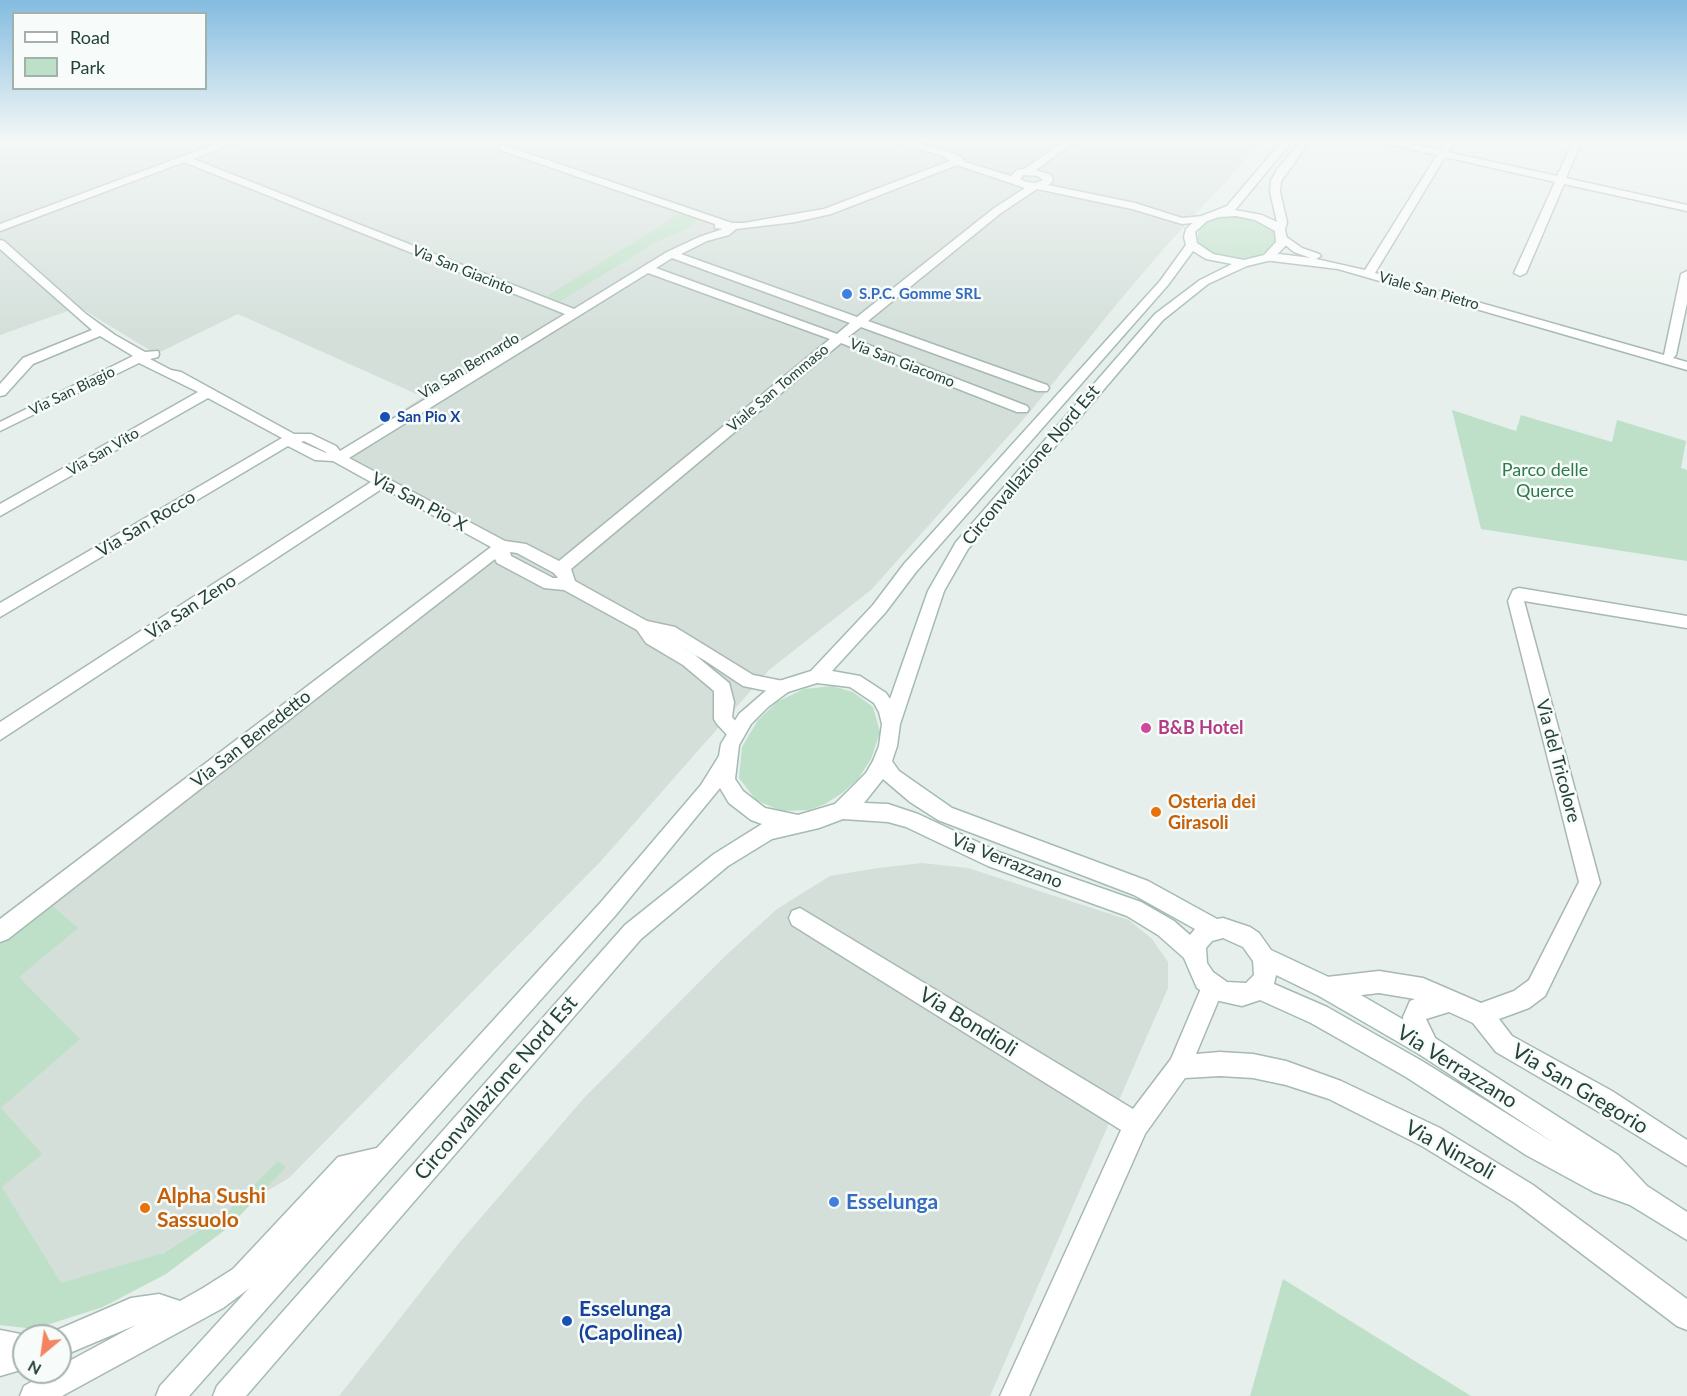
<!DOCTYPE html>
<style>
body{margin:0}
#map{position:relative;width:1687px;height:1396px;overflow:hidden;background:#e6efeb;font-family:Lato,sans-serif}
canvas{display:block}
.legend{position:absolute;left:12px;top:12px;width:195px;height:78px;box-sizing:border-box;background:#f7fbf9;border:2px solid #a3b1ad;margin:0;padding:8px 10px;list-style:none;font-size:18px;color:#24423a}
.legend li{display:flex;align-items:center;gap:12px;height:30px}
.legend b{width:30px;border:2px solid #a3b1ad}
.north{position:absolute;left:12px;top:1324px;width:60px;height:60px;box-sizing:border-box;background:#f7fbf9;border:2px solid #a3b1ad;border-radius:50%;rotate:209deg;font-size:16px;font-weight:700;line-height:24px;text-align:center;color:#24423a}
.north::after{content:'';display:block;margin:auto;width:21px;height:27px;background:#f4845f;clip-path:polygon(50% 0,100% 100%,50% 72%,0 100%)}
</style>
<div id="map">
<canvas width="1687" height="1396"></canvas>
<ul class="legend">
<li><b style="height:8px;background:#fff"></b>Road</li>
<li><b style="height:16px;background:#bfe0c8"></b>Park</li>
</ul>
<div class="north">N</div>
</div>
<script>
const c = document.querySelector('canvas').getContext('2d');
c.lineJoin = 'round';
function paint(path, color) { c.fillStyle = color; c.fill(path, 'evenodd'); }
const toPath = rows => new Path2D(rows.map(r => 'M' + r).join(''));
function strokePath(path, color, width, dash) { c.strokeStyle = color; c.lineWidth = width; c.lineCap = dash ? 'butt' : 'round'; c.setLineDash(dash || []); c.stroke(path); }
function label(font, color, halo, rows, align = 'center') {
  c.font = font + ' Lato,sans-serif'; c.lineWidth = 5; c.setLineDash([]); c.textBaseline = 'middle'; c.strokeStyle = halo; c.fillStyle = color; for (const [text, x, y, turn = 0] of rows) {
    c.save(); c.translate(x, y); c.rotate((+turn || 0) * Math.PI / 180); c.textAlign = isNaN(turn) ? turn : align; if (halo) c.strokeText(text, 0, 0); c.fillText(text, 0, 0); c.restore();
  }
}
const built = toPath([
 [0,140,1264,140,1166,246,1115,306,1029,413,871,590,769,670,601,861,289,1178,145,1263,0,1313,0,933,507,542,339,451,423,397,238,314,156,354,79,307,0,335],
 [922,863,968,868,1129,920,1152,939,1168,962,1168,988,990,1396,339,1396,459,1243,584,1098,724,957,777,909,830,876,878,868]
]);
const green = toPath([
 [681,213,699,219,689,228,652,244,561,301,547,296],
 [1237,216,1265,224,1275,232,1275,242,1271,248,1257,257,1233,259,1216,255,1202,248,1197,238,1200,228,1207,222,1221,217],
 [1452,410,1516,431,1521,415,1612,442,1617,420,1686,441,1681,468,1687,470,1687,561,1481,529],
 [832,686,853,692,873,707,880,732,871,759,858,779,842,793,825,804,809,810,781,811,756,800,739,778,742,747,758,720,777,702,804,689],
 [48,902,78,928,19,977,80,1039,1,1108,42,1154,2,1187,61,1283,163,1253,224,1215,278,1161,286,1167,229,1227,166,1274,103,1307,34,1329,0,1325,0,940],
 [1283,1279,1471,1396,1250,1396]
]);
const minor = toPath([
 [227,140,240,140,193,159,574,309,667,252,699,237,723,229,715,228,715,224,500,150,500,146,506,146,732,223,744,223,824,209,950,161,943,156,895,142,894,140,907,140,949,152,961,157,965,162,1011,176,1017,170,1024,169,1067,140,1077,140,1036,170,1051,175,1053,181,1048,185,1135,203,1182,218,1203,216,1208,219,1203,222,1182,224,1132,209,1037,189,1001,213,868,321,1047,385,1049,388,1047,391,1037,391,861,327,848,337,1027,406,1029,409,1027,412,1017,412,841,343,571,569,575,581,647,621,675,627,753,675,788,682,791,687,788,692,782,694,743,686,704,660,662,636,695,655,729,683,734,702,732,717,745,732,743,737,736,740,729,737,717,724,714,719,714,691,683,665,646,643,637,630,564,590,544,588,497,563,495,559,8,939,0,942,0,919,491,547,383,488,0,740,0,722,371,482,333,461,315,460,288,446,0,617,0,603,282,438,208,398,0,516,0,504,198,392,139,363,0,431,0,422,133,356,100,336,33,364,5,395,0,396,0,384,23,358,92,330,0,249,0,240,4,241,86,314,115,335,145,352,158,351,159,354,158,357,150,359,171,370,181,372,294,434,311,434,336,446,340,451,565,314,184,162,0,231,0,224,227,140],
 [957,165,1025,188,993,209,857,317,681,254,707,241,729,235,736,229,795,222,831,214,957,165],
 [1023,175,1038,176,1043,180,1036,183,1026,182,1020,179,1023,175],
 [672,258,850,323,837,334,656,268,672,258],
 [648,273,830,339,559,561,526,544,505,541,349,458,648,273],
 [304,441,326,452,326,453,301,442,304,441],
 [510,552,517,553,554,573,558,578,553,578,511,556,510,552],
 [1377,140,1392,140,1440,150,1447,140,1455,140,1448,152,1557,176,1574,140,1582,140,1566,178,1687,205,1687,211,1564,184,1526,273,1520,276,1514,273,1555,182,1445,157,1375,273,1664,355,1681,274,1687,271,1687,303,1676,355,1673,358,1687,362,1687,370,1338,269,1264,260,1264,256,1279,254,1311,258,1294,252,1278,239,1277,237,1282,234,1302,248,1319,254,1321,256,1316,259,1365,270,1437,155,1378,142,1377,140],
 [1519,588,1687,616,1687,628,1524,601,1600,883,1545,996,1529,1008,1499,1019,1512,1036,1612,1091,1687,1140,1687,1166,1594,1109,1496,1052,1473,1023,1449,1012,1426,1019,1439,1046,1435,1054,1427,1058,1419,1054,1404,1028,1403,1017,1410,1001,1415,999,1379,993,1327,999,1319,996,1316,988,1319,980,1327,977,1379,971,1423,978,1481,1003,1514,991,1529,980,1579,882,1508,601,1513,590,1519,588],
 [800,908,1133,1109,1171,1059,1205,979,1213,976,1221,979,1224,987,1196,1054,1220,1052,1253,1054,1286,1061,1341,1081,1440,1128,1533,1185,1687,1299,1687,1330,1677,1326,1515,1203,1422,1146,1329,1099,1286,1085,1253,1078,1220,1076,1185,1078,1145,1134,1029,1396,1000,1396,1121,1130,792,925,789,918,792,911,800,908],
 [381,1147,390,1151,394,1160,390,1169,354,1177,251,1287,223,1308,62,1396,20,1396,24,1386,49,1372,60,1372,60,1366,136,1325,60,1357,60,1336,49,1336,50,1333,131,1298,159,1294,180,1301,203,1288,233,1269,338,1157,381,1147],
 [0,1330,31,1336,24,1336,24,1369,0,1376,0,1330]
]);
const secondary = toPath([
 [1283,140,1293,140,1235,210,1262,215,1277,222,1270,192,1271,181,1278,168,1302,140,1311,140,1281,181,1280,192,1287,222,1285,230,1288,243,1272,260,1247,266,1208,284,1163,320,968,549,944,591,900,724,897,746,892,761,899,771,952,808,1148,881,1217,919,1223,918,1250,927,1259,933,1271,950,1335,980,1435,1038,1618,1155,1647,1186,1687,1212,1687,1240,1630,1205,1594,1192,1526,1155,1406,1077,1311,1023,1260,1000,1242,1006,1215,1000,1197,988,1184,958,1158,935,1127,916,988,866,906,827,888,822,843,819,819,828,772,839,728,866,641,939,246,1396,213,1396,217,1386,625,925,714,854,762,824,751,820,729,803,720,788,615,916,189,1396,156,1396,160,1386,601,902,701,785,719,756,721,744,739,714,776,682,811,671,873,605,904,564,1160,281,1186,245,1184,237,1186,229,1199,217,1227,206,1283,140],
 [1236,216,1255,220,1275,231,1276,242,1264,255,1244,260,1213,254,1197,243,1195,232,1207,221,1219,217,1236,216],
 [1193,251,1206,259,1232,264,1200,280,1155,314,956,542,928,591,890,699,886,693,860,676,832,671,885,613,916,572,1168,285,1193,251],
 [817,683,850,687,874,703,879,712,882,724,879,746,873,761,866,773,835,804,798,815,765,808,743,791,735,779,739,745,751,724,768,707,788,692,817,683],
 [883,779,910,802,938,820,1134,895,1195,929,1190,935,1174,921,1141,902,1001,853,918,814,888,804,864,803,883,779],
 [1223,938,1243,947,1253,961,1254,975,1246,983,1227,982,1213,972,1207,963,1206,948,1212,941,1223,938],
 [1276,975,1319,996,1419,1054,1554,1143,1422,1061,1327,1007,1274,984,1276,975]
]);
const markers = [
 [847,294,6,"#3f7fe0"],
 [385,417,6,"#1a4fb4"],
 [1146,728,6,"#d1479c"],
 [1156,812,6,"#e8710a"],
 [834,1202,6,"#3f7fe0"],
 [145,1208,6,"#e8710a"],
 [567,1321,6,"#1a4fb4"]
];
const farStreetnames = [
 ["Via San Giacinto",463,270,22],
 ["Viale San Pietro",1429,291,16],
 ["Via San Giacomo",902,363,21],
 ["Via San Bernardo",469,366,-31],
 ["Viale San Tommaso",778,388,-40],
 ["Via San Biagio",72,391,-26],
 ["Via San Vito",103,452,-30]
];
const farShopnames = [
 ["S.P.C. Gomme SRL",859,294]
];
const farTransitnames = [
 ["San Pio X",397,417]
];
const streetNames = [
 ["Circonvallazione Nord Est",1031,465,-50],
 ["Via San Pio X",419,502,28],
 ["Via San Rocco",146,524,-31],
 ["Via San Zeno",191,607,-33],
 ["Via San Benedetto",251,739,-38],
 ["Via del Tricolore",1558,761,75],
 ["Via Verrazzano",1007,861,22]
];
const parkNames = [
 ["Parco delle",1545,470],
 ["Querce",1545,491]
];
const hotelNames = [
 ["B&B Hotel",1158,728]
];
const foodNames = [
 ["Osteria dei",1168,802],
 ["Girasoli",1168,823]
];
const nearStreetnames = [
 ["Via Bondioli",968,1022,32],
 ["Via Verrazzano",1457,1067,32],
 ["Circonvallazione Nord Est",496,1088,-49],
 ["Via San Gregorio",1580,1089,31],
 ["Via Ninzoli",1450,1150,29]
];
const nearFoodnames = [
 ["Alpha Sushi",157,1196],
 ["Sassuolo",157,1220]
];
const nearShopnames = [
 ["Esselunga",846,1202]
];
const nearTransitnames = [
 ["Esselunga",579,1309],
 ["(Capolinea)",579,1333]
];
paint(built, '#d4dfda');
paint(green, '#bfe0c8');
strokePath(minor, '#a8b8b2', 3);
strokePath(secondary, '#a4bbb3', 3);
paint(minor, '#fff');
paint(secondary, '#fff');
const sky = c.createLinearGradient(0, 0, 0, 335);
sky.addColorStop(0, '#84bce0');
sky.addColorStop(0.42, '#f4f8f6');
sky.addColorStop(1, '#f4f8f600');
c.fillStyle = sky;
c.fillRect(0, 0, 1687, 335);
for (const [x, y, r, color] of markers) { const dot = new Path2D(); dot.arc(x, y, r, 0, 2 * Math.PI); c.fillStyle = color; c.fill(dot); strokePath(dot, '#f7fbf9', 2); }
label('15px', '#24423a', '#f7fbf9', farStreetnames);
label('bold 15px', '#366cbe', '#f7fbf9', farShopnames, 'left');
label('bold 15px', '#164399', '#f7fbf9', farTransitnames, 'left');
label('18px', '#24423a', '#f7fbf9', streetNames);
label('18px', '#2d7a4b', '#f7fbf9', parkNames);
label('bold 18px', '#b23c85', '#f7fbf9', hotelNames, 'left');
label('bold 18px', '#c56008', '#f7fbf9', foodNames, 'left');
label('21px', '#24423a', '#f7fbf9', nearStreetnames);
label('bold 21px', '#c56008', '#f7fbf9', nearFoodnames, 'left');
label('bold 21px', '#366cbe', '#f7fbf9', nearShopnames, 'left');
label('bold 21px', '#164399', '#f7fbf9', nearTransitnames, 'left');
</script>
